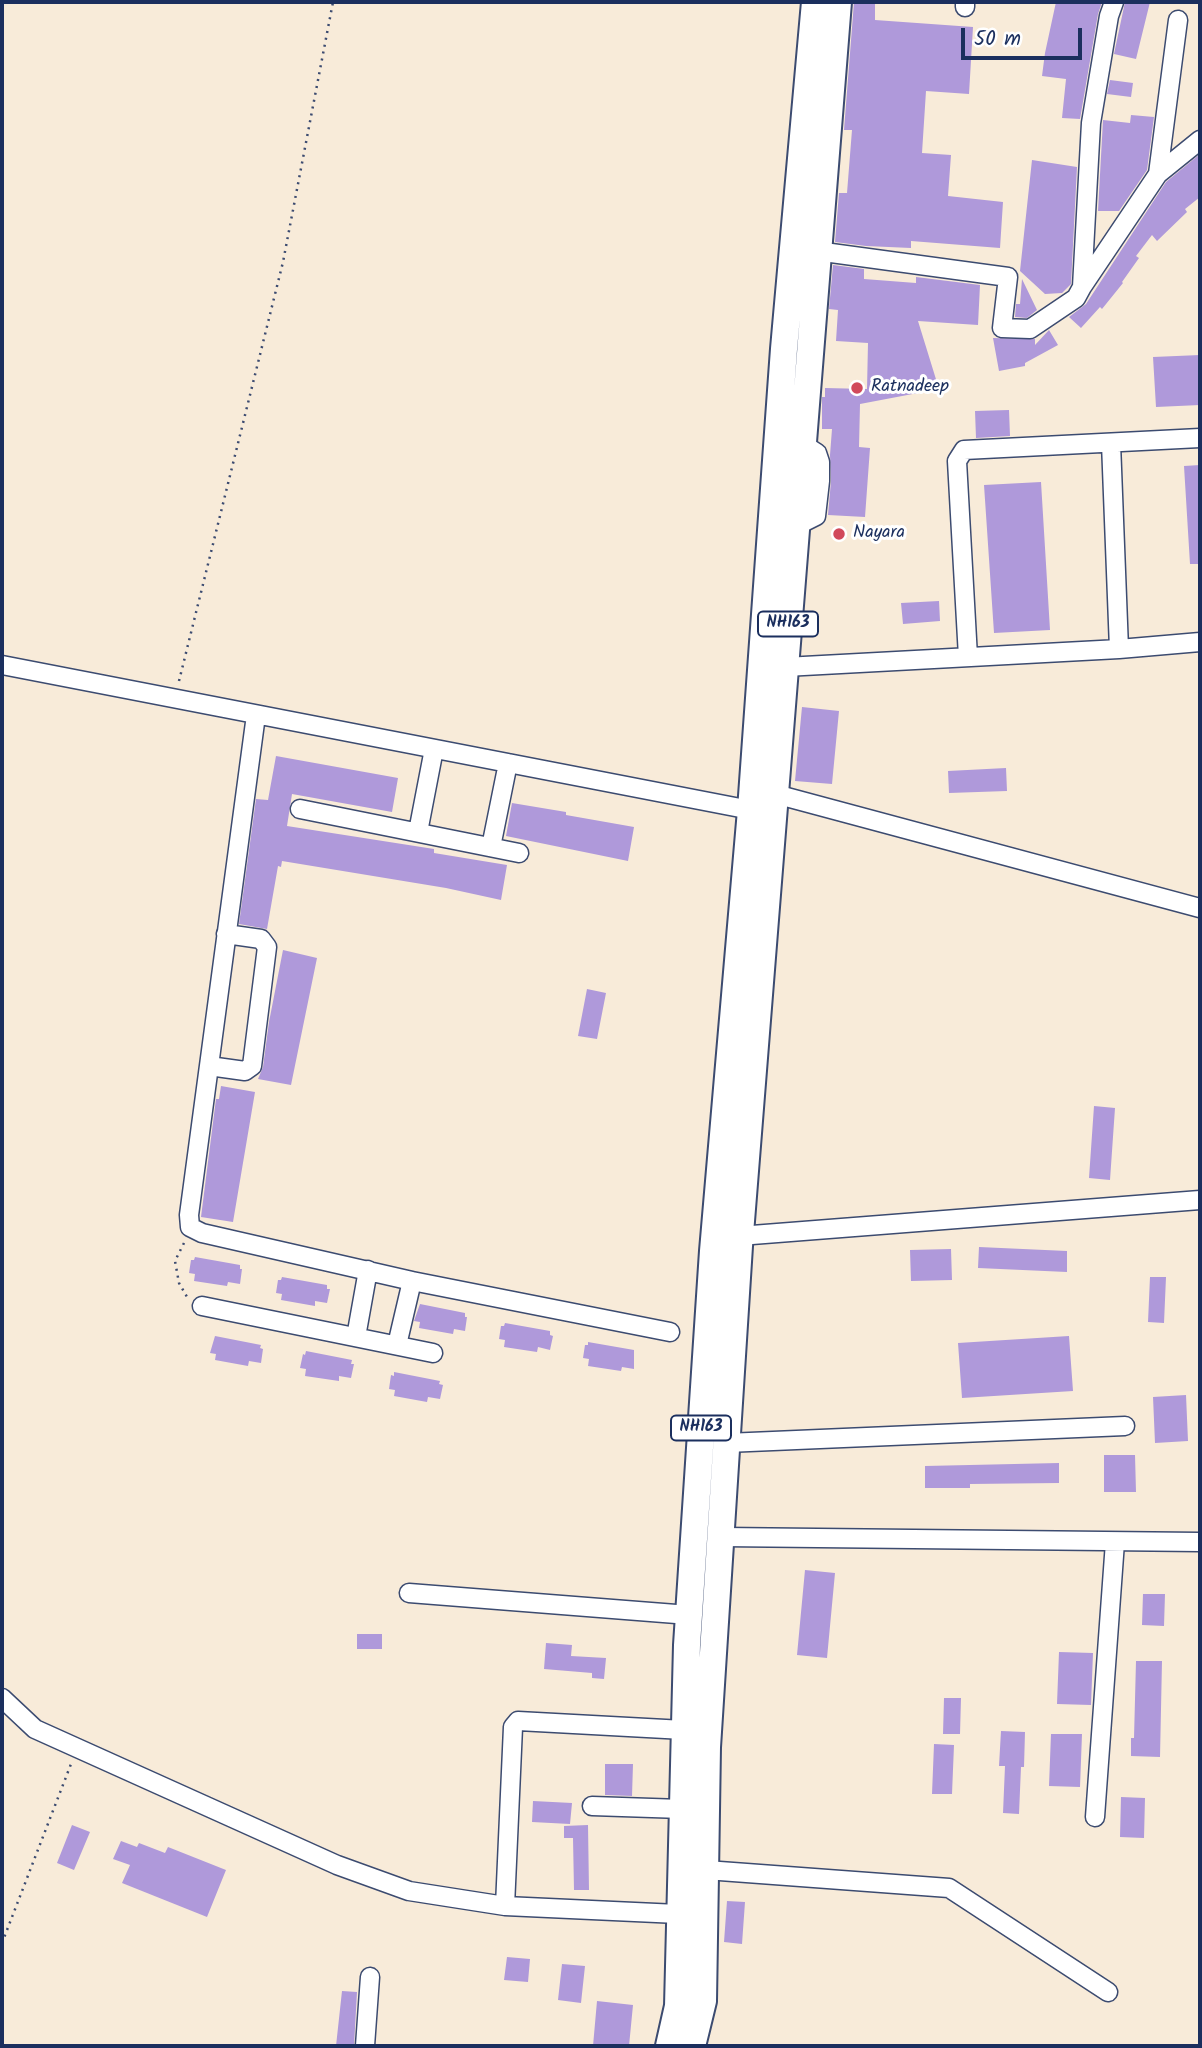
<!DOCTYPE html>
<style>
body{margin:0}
#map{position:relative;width:1202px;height:2048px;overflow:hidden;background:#f8ebd9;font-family:Kalam,sans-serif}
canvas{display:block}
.frame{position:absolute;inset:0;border:4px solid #1b2f5e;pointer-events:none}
.scale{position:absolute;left:961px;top:28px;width:121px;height:32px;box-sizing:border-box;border:4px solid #1b2f5e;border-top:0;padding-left:9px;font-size:21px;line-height:24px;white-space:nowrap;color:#1b2f5e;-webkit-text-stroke:5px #fff;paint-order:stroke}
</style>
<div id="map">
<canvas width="1202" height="2048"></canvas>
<div class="frame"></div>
<div class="scale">50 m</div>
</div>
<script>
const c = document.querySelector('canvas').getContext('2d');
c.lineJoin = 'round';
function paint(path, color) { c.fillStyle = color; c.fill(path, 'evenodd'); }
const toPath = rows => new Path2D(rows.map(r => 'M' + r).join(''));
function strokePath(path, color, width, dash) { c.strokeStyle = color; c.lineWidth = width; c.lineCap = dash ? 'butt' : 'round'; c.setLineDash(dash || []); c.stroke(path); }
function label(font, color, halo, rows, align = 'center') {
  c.font = font + ' Kalam,sans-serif'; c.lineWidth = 6; c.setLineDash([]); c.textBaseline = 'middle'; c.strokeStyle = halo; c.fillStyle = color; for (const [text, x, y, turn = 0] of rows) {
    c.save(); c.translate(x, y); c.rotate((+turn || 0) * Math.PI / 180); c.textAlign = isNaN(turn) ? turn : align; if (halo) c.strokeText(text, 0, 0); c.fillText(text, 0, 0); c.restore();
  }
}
const building = toPath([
 [854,2,875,2,875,20,973,27,969,94,926,91,922,153,951,155,948,196,1003,202,1000,248,911,241,911,248,866,246,835,242,839,193,847,193,852,130,844,130],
 [1056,2,1102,2,1098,14,1080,119,1062,118,1066,79,1042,76,1045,53],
 [1125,2,1150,2,1136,59,1114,54],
 [1110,80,1133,83,1131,97,1107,94],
 [1131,115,1154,117,1147,170,1119,211,1098,211,1103,120,1130,123],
 [1200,154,1200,197,1185,209,1187,212,1157,241,1152,235,1136,256,1139,258,1122,282,1123,283,1102,309,1100,307,1081,328,1069,317,1086,304,1166,182],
 [1032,160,1077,167,1071,284,1062,293,1045,294,1020,271],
 [833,265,864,269,864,279,916,283,916,277,980,285,978,325,918,321,939,389,860,404,859,447,870,448,865,517,828,515,831,481,830,455,832,429,822,429,822,397,825,397,825,388,867,389,868,343,836,341,838,310,829,309],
 [1022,279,1037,310,1027,318,1015,317,1016,304,1020,304],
 [1049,330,1058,345,1025,363,1025,366,999,371,993,338,1035,339,1035,345],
 [1200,355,1200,405,1156,407,1153,357],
 [1009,410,1010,436,976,438,975,411],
 [1200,465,1200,564,1190,564,1184,466],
 [1041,482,1050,630,994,633,984,485],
 [939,601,940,621,903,624,901,603],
 [802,707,839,711,832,784,795,781],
 [276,756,398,778,392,812,292,794,287,826,434,849,434,853,507,865,501,900,446,888,282,861,281,867,278,866,267,929,239,924,256,799,268,800],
 [1006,768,1007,791,949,793,948,771],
 [512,803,566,812,566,815,634,827,628,861,506,836],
 [283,950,317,958,291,1085,258,1079,263,1067,269,1022],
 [587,989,606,993,597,1039,578,1036],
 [221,1086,255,1092,233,1222,201,1217,216,1099,219,1099],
 [1094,1106,1115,1108,1110,1180,1089,1178],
 [979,1247,1067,1251,1067,1272,978,1268],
 [951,1249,952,1280,911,1281,910,1250],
 [195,1257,240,1265,240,1269,242,1269,240,1284,228,1282,227,1286,194,1281,195,1274,189,1273,191,1260,194,1260],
 [282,1277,327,1285,327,1289,330,1289,327,1303,315,1301,315,1306,281,1300,282,1294,276,1293,278,1280,281,1280],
 [1150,1277,1166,1277,1164,1323,1148,1322],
 [420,1304,465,1313,465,1317,467,1317,465,1331,454,1329,453,1334,419,1328,420,1322,414,1321],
 [505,1323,550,1331,550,1335,553,1336,550,1350,538,1347,537,1352,504,1347,505,1340,499,1339,501,1326,504,1326],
 [215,1336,261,1345,260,1348,263,1349,261,1363,249,1361,248,1366,215,1360,216,1354,210,1353],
 [1069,1336,1073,1391,962,1398,958,1343],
 [588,1342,634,1350,634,1369,622,1367,621,1371,588,1366,589,1359,583,1358,585,1345,588,1345],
 [306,1351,352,1360,351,1364,354,1364,351,1378,339,1376,339,1381,305,1376,306,1369,300,1368,303,1354,305,1355],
 [394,1372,440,1381,439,1384,443,1385,440,1399,428,1397,427,1402,394,1396,395,1390,389,1389,391,1375,394,1376],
 [1186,1395,1188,1441,1155,1443,1153,1397],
 [1104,1455,1135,1455,1136,1492,1104,1492],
 [1059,1463,1059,1483,970,1484,970,1488,925,1488,925,1466],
 [805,1570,835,1573,827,1658,797,1655],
 [1143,1594,1165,1594,1164,1626,1142,1625],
 [357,1634,382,1634,382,1649,357,1649],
 [546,1643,572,1645,571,1656,606,1658,604,1679,592,1678,592,1673,544,1669],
 [1059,1652,1093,1653,1091,1705,1057,1704],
 [1136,1661,1162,1661,1160,1757,1131,1756,1131,1738,1134,1738],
 [944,1698,961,1698,960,1734,943,1734],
 [1001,1731,1025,1732,1024,1767,1021,1767,1019,1814,1003,1813,1005,1766,999,1766],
 [1051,1734,1082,1734,1080,1787,1049,1786],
 [934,1744,954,1745,952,1794,932,1794],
 [605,1764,633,1764,632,1796,605,1795],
 [1121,1797,1145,1798,1144,1838,1120,1837],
 [533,1801,572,1803,570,1824,532,1822],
 [72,1825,90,1832,74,1870,57,1863],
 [588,1825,589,1890,574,1890,573,1838,564,1838,564,1826],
 [121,1841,137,1847,139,1843,165,1853,168,1847,226,1870,207,1917,122,1883,130,1865,113,1859],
 [727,1901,745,1902,742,1944,724,1942],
 [507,1957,530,1959,528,1982,504,1980],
 [562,1964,585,1966,581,2003,558,2000],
 [342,1991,357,1992,354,2046,336,2046],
 [597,2001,633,2005,629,2046,593,2046]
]);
const path = toPath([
 [179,681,283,262,333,2],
 [184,1243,175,1261,179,1283,187,1297],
 [2,1943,71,1764]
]);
const minor = toPath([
 [1114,2,1109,16,1091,123,1082,287,1158,174,1200,140],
 [965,7,965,2],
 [1158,174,1178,20],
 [809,250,1008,277,1002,328,1030,329,1076,298,1082,287],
 [1111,443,1119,649],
 [796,526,816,516,820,481,820,462,817,453,803,444],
 [968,657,957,461,964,450,1200,438],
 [2,665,761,812],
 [785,667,1119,649,1200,642],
 [256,715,189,1215,190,1227,202,1233,412,1281,670,1332],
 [764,791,1200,908],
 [300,809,519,853],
 [418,832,434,749],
 [491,847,508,763],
 [209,1066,245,1071,252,1066,267,947,261,939,226,934],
 [739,1236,1200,1200],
 [202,1306,433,1353],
 [356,1337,368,1270],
 [397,1345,412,1281],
 [726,1443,1125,1426],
 [722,1537,1200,1542],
 [409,1593,689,1615],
 [2,1698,35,1729,337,1865,409,1891,505,1906,678,1914],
 [592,1806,682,1809],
 [1095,1817,1115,1542],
 [706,1870,949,1888,1108,1992],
 [505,1906,513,1727,518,1721,684,1730],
 [365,2046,370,1977]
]);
const highway = toPath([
 [669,2046,678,2006,687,1645,713,1251,751,810,784,349,815,2],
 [692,2046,703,2001,707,1747,739,1246,838,2]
]);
const markers = [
 [857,388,7,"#d1495b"],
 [839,534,7,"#d1495b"]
];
const shields = [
 [788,624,60],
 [701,1428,60]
];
const shieldNames = [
 ["NH163",788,624],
 ["NH163",701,1428]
];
const poiNames = [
 ["Ratnadeep",871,388],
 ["Nayara",853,534]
];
paint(building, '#af99da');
strokePath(minor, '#3c4b70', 21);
strokePath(highway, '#3c4b70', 30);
strokePath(path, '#3c4b70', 2.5, [2, 5]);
strokePath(minor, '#fff', 18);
strokePath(highway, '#fff', 26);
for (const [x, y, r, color] of markers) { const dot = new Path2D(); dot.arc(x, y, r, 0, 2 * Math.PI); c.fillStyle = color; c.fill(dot); strokePath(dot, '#fff', 2.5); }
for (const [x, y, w] of shields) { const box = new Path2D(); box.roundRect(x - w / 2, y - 12.5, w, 25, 5); c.fillStyle = '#fff'; c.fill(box); strokePath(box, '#1b2f5e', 2); }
label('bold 16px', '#1b2f5e', null, shieldNames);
label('18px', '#1b2f5e', '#fff', poiNames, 'left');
</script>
